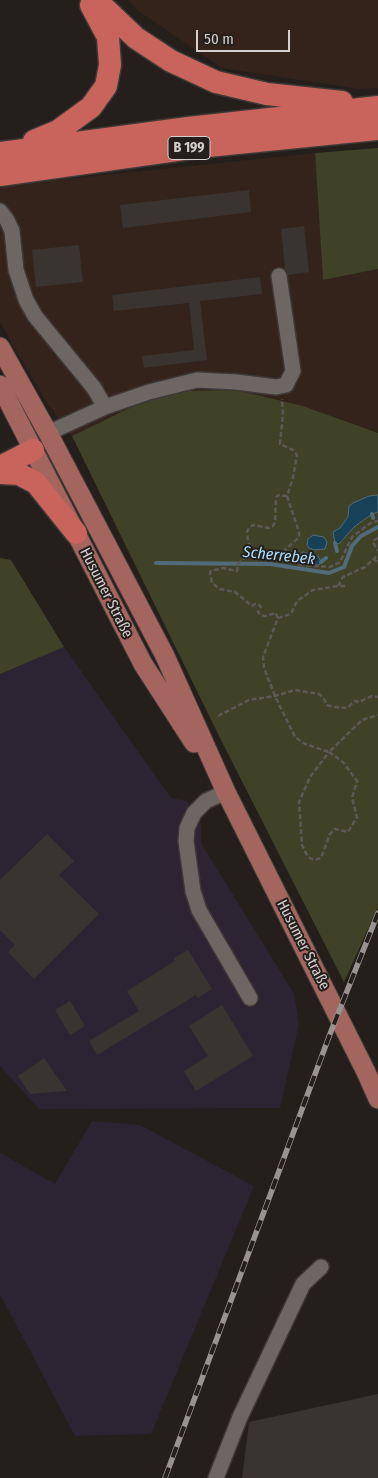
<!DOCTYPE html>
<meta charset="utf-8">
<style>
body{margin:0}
#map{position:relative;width:378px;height:1478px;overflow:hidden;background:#251f1c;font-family:"Fira Sans Condensed",sans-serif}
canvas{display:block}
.scale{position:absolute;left:196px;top:30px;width:94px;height:22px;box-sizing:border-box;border:2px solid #d5d0ce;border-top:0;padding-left:6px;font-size:15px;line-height:18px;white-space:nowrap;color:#d5d0ce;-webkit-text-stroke:4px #251f1c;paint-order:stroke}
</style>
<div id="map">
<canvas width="378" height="1478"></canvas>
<div class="scale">50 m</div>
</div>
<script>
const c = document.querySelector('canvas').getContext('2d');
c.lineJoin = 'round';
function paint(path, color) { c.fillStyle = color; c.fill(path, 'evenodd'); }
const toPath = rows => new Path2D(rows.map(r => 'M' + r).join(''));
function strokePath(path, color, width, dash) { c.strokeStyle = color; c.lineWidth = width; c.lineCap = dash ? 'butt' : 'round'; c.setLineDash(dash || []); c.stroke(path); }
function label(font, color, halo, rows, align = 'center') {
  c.font = font + ' "Fira Sans Condensed",sans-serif'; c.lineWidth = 4; c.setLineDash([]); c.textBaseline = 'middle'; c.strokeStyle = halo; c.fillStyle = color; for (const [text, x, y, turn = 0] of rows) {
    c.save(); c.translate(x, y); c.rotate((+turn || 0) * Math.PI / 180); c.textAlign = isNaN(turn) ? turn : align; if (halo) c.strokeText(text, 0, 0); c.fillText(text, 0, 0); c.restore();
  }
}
const commercial = toPath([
 [128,0,378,0,378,88,359,89,222,68,137,10],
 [315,153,323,280,378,269,378,433,303,406,236,390,144,401,72,436,45,400,0,322,0,186]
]);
const industrial = toPath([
 [64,647,171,798,187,801,201,824,201,843,294,994,299,1024,280,1108,39,1109,0,1066,0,674],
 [92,1121,140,1125,254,1186,151,1434,75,1436,0,1294,0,1153,55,1184]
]);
const green = toPath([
 [378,148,378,269,323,280,315,153],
 [236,390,303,406,378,433,378,495,369,496,349,506,348,516,339,544,354,527,372,514,378,512,378,907,344,982,220,738,72,436,144,401,188,391],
 [0,558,11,560,64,647,0,674]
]);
const water = toPath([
 [378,495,378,512,372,514,354,527,339,544,335,543,333,532,340,528,348,517,349,506,353,503,369,496,378,495],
 [313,535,324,537,327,542,325,549,314,550,309,548,307,545,308,539,313,535],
 [303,552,318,556,321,562,319,565,299,562,298,557,299,554,303,552]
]);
const stream = toPath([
 [372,514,373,518],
 [335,543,337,551],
 [321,562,326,558],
 [156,563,270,564,329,573,344,567,352,546,361,536,378,527]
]);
const building = toPath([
 [249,190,251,212,123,228,120,205],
 [304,226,309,272,288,275,285,269,281,229],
 [79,245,83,282,36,287,32,250],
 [260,277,262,294,200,301,207,360,144,368,142,356,194,350,189,303,114,311,112,295],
 [47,834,74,861,59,875,99,914,34,979,8,952,15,945,0,930,0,880],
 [188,950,212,989,198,998,196,995,97,1055,89,1041,139,1011,127,991,175,961,174,958],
 [70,1001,85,1026,70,1035,55,1010],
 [222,1005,253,1056,196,1091,184,1071,208,1056,189,1026],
 [44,1058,67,1091,30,1094,18,1076],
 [378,1394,378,1478,242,1478,249,1422]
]);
const path = toPath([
 [287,496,299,532,299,537,285,550,287,554,292,556,300,565,330,567,340,562,352,537,372,522,378,521],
 [378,538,374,540,373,542,378,551],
 [373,559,378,562],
 [338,586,343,577,365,567,378,555],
 [345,586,338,586,313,590,297,601,291,614,278,618,263,657,264,668,275,696,295,737,305,744,329,752,362,720,378,715],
 [278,618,276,613,265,616,260,615,258,612,261,607,258,604,255,604,252,606,235,592,220,589,212,583,210,573,211,571,223,568,237,571,238,564,248,555,251,548,248,541,247,532,249,528,253,525,269,528,273,526,275,522,276,497,279,495,287,496,293,478,297,455,293,450,280,444,283,415,282,399],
 [218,716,249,700,275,696,295,690,319,694,324,699,327,705,333,707,347,708,355,701,359,702,372,696,378,697],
 [329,752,343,762,357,781,352,798,357,817,348,832,335,829,330,834,321,858,314,860,308,857,302,845,299,802,310,777,329,752]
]);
const minor = toPath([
 [0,211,7,220,12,231,16,270,26,300,35,316,94,388,105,407],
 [48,433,105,407,149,392,197,380,236,382,276,387,286,385,293,371,279,276],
 [226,792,206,801,194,813,187,828,186,841,193,891,199,910,250,998],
 [216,1478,240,1417,303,1284,321,1267]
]);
const major = toPath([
 [0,347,48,433,165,656,226,792,366,1072,378,1099],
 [0,385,143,664,194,743]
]);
const highway = toPath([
 [96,0,136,38,171,61,216,82,267,94,342,102],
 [34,141,58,131,91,107,106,86,110,65,108,37,91,5],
 [0,153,188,128,378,107],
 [0,175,198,147,378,129],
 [0,467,33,450],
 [0,473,19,474,36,483,76,533]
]);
const rail = toPath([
 [165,1478,330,1034,378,913]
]);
const shields = [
 [189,148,42]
];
const shieldNames = [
 ["B 199",189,148]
];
const streetNames = [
 ["Husumer Straße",106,593,63],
 ["Husumer Straße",303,945,63]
];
const waterNames = [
 ["Scherrebek",279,556,6]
];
paint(commercial, '#34231b');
paint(industrial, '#2c2433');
paint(green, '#404228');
paint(water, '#174157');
strokePath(water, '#506c7b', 1);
strokePath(stream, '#506c7b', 4);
paint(building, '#3a3430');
strokePath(minor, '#3e3937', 18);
strokePath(major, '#3e3937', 21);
strokePath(highway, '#3e3937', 25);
strokePath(path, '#5d5855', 2.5, [5, 2.5]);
strokePath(minor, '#6e6663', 15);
strokePath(major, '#a4655e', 19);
strokePath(highway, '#c8645b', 22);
strokePath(rail, '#989290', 5.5);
strokePath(rail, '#251f1c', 4, [11]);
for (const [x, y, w] of shields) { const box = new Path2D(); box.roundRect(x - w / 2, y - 11.5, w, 23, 4); c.fillStyle = '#251f1c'; c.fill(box); strokePath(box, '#d5d0ce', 1); }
label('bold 14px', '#d5d0ce', null, shieldNames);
label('15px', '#d5d0ce', '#251f1c', streetNames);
label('italic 16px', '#a7ddfe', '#251f1c', waterNames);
</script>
